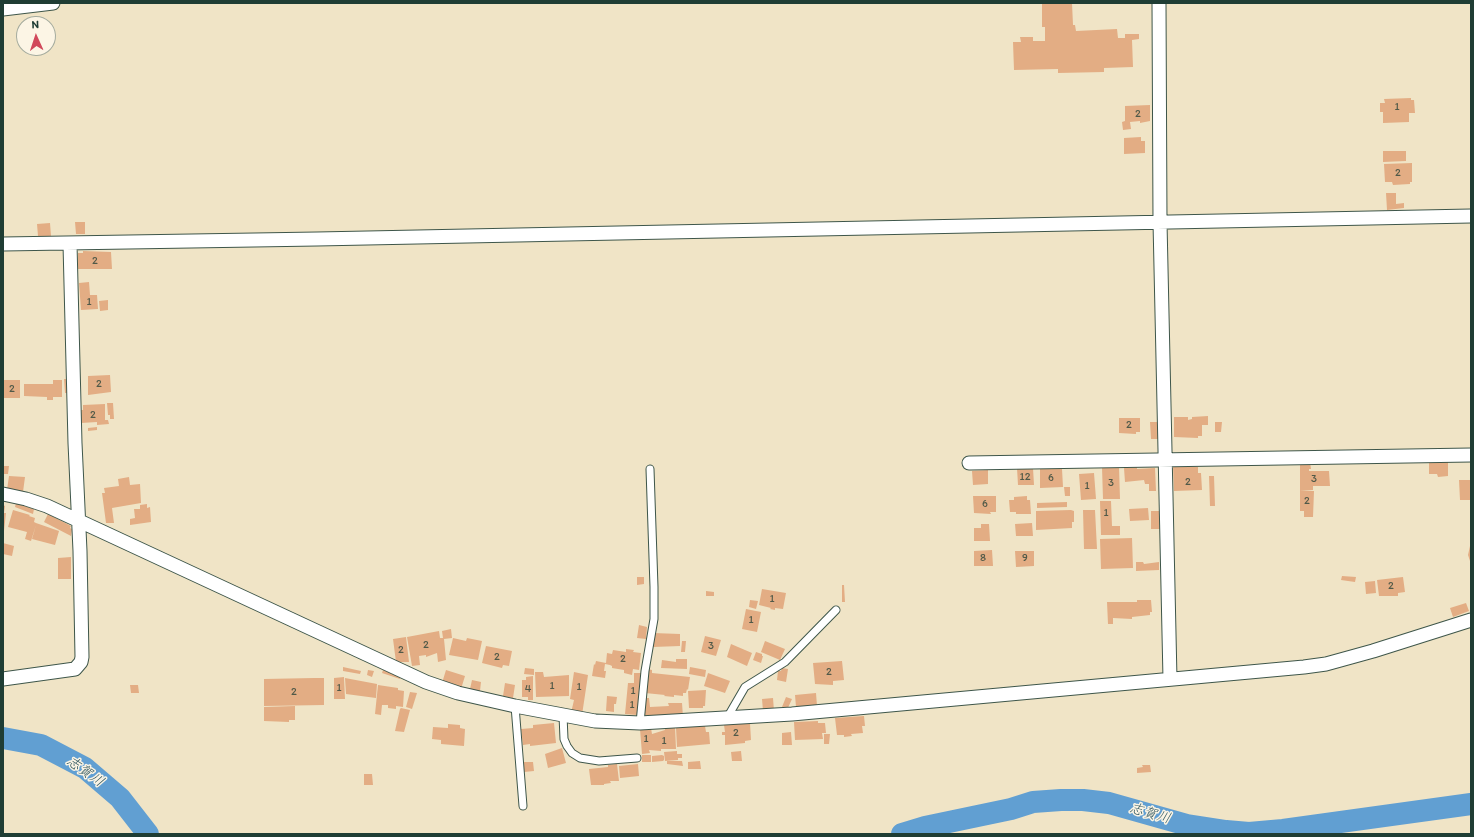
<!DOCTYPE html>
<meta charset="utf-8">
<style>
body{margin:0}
#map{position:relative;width:1474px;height:837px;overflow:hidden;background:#f0e4c6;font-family:Itim,sans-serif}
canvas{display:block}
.frame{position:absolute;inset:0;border:4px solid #1f3d34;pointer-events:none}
.north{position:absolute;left:16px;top:16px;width:40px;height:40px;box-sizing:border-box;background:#fcf5e5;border:1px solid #a4ab9e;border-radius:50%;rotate:357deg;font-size:11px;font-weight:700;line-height:16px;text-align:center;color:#1f3d34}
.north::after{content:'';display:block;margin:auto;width:14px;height:18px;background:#d1495b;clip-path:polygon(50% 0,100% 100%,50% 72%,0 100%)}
</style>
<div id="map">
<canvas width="1474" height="837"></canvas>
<div class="frame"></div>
<div class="north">N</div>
</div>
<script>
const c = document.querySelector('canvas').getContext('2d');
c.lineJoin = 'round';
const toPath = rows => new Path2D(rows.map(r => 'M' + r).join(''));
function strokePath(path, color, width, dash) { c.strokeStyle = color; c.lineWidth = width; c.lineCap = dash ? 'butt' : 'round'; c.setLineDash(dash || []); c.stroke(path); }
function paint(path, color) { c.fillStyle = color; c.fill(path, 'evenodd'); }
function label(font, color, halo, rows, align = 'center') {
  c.font = font + ' Itim,"Klee One",sans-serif'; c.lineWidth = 3; c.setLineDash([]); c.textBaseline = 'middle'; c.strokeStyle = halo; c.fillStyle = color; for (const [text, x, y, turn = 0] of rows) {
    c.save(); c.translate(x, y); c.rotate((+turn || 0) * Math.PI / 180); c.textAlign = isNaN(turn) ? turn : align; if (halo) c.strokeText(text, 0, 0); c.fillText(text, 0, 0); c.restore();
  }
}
const river = toPath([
 [3,738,41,745,85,768,120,798,148,834],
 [902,834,925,827,1011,809,1033,802,1061,800,1083,800,1109,803,1187,825,1226,831,1249,833,1283,830,1471,804]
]);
const building = toPath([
 [1042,3,1072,3,1073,25,1075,25,1076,31,1117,29,1118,38,1125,38,1125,34,1139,34,1139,39,1132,40,1133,67,1104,68,1104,72,1058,73,1058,69,1014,70,1013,42,1021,42,1020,37,1033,37,1033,41,1045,41,1045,27,1042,27],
 [1411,98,1411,100,1414,100,1415,113,1409,113,1409,122,1383,123,1383,112,1380,112,1380,103,1385,103,1384,99],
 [1150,105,1150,121,1140,123,1140,121,1130,122,1131,129,1123,130,1122,122,1125,121,1125,106],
 [1141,137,1141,141,1145,141,1145,153,1124,154,1124,138],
 [1383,151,1406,151,1406,161,1383,162],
 [1412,163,1412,182,1410,182,1410,184,1393,185,1392,182,1385,182,1384,164],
 [1386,193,1396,193,1396,204,1404,203,1404,208,1387,210],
 [75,222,85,222,85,234,76,234],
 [50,223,51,236,38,236,37,224],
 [83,251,111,252,112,269,78,269,78,253,83,253],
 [89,282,90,295,97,295,98,309,81,310,79,283],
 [108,300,108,310,100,311,99,301],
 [110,375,111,392,88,395,88,376],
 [64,379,68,379,69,393,65,393],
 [3,380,20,380,20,398,3,398],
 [53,380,62,380,62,397,53,397,53,400,47,400,47,397,24,396,24,384,53,384],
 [107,403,113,403,114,419,110,419,110,415,108,415],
 [105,404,105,420,108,420,109,424,97,425,97,422,81,423,81,410,83,410,83,405],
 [1208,416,1208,425,1202,425,1202,436,1198,436,1198,438,1174,437,1174,417,1188,417,1188,420,1192,419,1192,417],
 [1119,418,1140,418,1140,432,1136,432,1136,434,1119,433],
 [1150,422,1158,422,1159,439,1151,439],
 [1215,422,1222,422,1221,432,1215,432],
 [97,427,97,430,88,431,88,428],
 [1448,459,1448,476,1438,477,1437,474,1429,474,1429,460],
 [1310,462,1311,469,1309,469,1309,471,1329,471,1330,486,1313,486,1313,490,1300,491,1300,463],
 [3,466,9,466,8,474,3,474],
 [1173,466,1198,467,1198,473,1201,473,1202,490,1174,491],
 [1102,467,1119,467,1120,499,1103,499],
 [1137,467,1137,469,1155,468,1156,491,1149,491,1149,484,1145,484,1144,480,1125,482,1124,468],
 [1017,468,1033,468,1034,485,1018,485],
 [1040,469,1062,469,1063,487,1040,488],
 [988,470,988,484,973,485,972,471],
 [1094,473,1096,499,1081,500,1079,474],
 [9,476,25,477,23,492,7,490],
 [1209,476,1214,476,1215,506,1210,506],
 [129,477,130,485,140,484,141,503,112,508,114,523,106,523,102,493,105,493,104,488,119,486,118,479],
 [1459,480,1471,480,1471,500,1460,500],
 [1064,487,1070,487,1070,496,1065,496],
 [1300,491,1314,491,1313,517,1304,517,1304,511,1300,511],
 [973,496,996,496,996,512,990,512,991,514,974,513],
 [1027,496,1027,500,1030,500,1031,514,1016,514,1016,512,1010,512,1009,500,1014,500,1014,497],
 [1100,501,1111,501,1112,526,1120,526,1120,535,1101,535],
 [1067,502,1067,507,1037,508,1037,503],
 [16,503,34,509,33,514,15,507],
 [147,504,147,508,150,507,151,522,130,525,130,519,135,518,134,509,140,509,140,505],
 [3,505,5,506,4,513,6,513,4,531],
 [1148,508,1149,520,1130,521,1129,509],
 [13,510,30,515,29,516,35,518,34,522,36,523,59,531,55,545,32,539,36,525,31,541,25,539,27,532,8,527],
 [1071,510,1074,511,1074,522,1072,522,1072,528,1036,530,1036,511],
 [1083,510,1095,510,1097,549,1084,549],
 [1151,511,1159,511,1160,529,1151,529],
 [48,514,71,526,70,528,72,529,71,536,44,522],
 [1032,523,1033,536,1016,536,1015,524],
 [981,524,989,524,990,541,974,541,974,528,981,528],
 [1132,538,1133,568,1101,569,1100,539],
 [3,543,14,546,12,556,3,554],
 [1470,546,1471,546,1471,564,1468,555],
 [992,550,993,566,974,566,974,551],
 [1015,551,1034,551,1034,566,1016,567],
 [71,557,71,579,58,579,58,558],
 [1136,562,1143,562,1144,564,1159,562,1159,570,1136,571],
 [1342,576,1356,577,1355,582,1341,580],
 [637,577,644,577,644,584,637,585],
 [1403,577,1405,592,1398,593,1398,596,1379,596,1377,580],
 [1375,581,1376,593,1366,594,1365,582],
 [842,585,844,585,845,602,842,602],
 [762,589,786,593,783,609,775,608,775,610,770,609,771,608,759,605],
 [706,591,714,592,714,596,706,596],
 [750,600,758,601,756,609,749,607],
 [1137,600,1151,600,1152,612,1150,612,1150,615,1132,617,1132,619,1113,618,1113,624,1108,624,1107,602,1137,602],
 [1466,603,1469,611,1453,617,1450,608],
 [746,609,761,612,757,632,742,629],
 [639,625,647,627,646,639,637,638],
 [451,629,452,638,444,639,446,660,438,662,437,653,426,657,426,655,419,656,420,665,412,666,407,637,439,631,440,638,443,638,442,631],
 [653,633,680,634,680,646,653,647],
 [705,636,721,640,716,656,701,652],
 [406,637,409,662,396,662,393,639],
 [453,638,466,641,467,638,482,641,478,660,449,655],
 [682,641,686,641,685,652,681,652],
 [765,641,785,649,780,660,761,652],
 [731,644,752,653,747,666,727,657],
 [486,646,512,651,509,666,503,665,502,668,482,663],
 [626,649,634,650,633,652,641,653,639,670,633,669,632,675,624,673,624,670,612,668,612,666,610,665,605,664,604,671,606,671,605,678,592,676,594,664,595,665,596,661,606,663,607,653,612,654,613,650,626,652],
 [756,652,762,654,762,656,763,656,761,663,753,660],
 [676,659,687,659,687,669,661,668,662,660,676,662],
 [842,661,844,680,833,681,833,685,815,684,813,663],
 [343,667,361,671,360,674,343,671],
 [690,667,706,670,705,677,689,674],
 [525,668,534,669,534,675,524,674],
 [782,668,788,669,786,682,777,680,778,671,781,671],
 [647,669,652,670,652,673,690,677,688,690,687,689,686,693,683,693,683,696,674,695,674,697,664,696,665,695,645,693],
 [368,670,374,671,372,677,367,675],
 [383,670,401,677,400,679,382,673],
 [446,670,465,676,461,689,442,683],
 [535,672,543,672,544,677,569,675,569,696,536,697],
 [574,672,588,675,582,715,571,713,574,700,570,699],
 [634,673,642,673,637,715,625,714,628,683,634,683],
 [708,673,730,681,725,693,704,686],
 [533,676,533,700,528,700,528,697,522,697,522,680,526,680,526,677],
 [344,677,345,699,334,699,334,678],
 [314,678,324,678,324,705,264,706,264,679],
 [345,678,377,684,376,698,346,694],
 [472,680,481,682,480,691,470,689],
 [505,683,515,685,513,698,503,696],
 [130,685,138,685,139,693,131,693],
 [378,685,398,688,398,690,404,691,403,707,396,706,396,709,388,708,388,705,382,705,381,715,375,714],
 [706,690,705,706,703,706,703,708,689,708,688,691],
 [410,692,417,693,412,709,406,707],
 [816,693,817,706,796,707,795,695],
 [607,696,617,697,616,704,614,704,614,712,606,711],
 [786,697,792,699,787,710,782,707],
 [644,698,649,698,650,707,669,706,668,703,682,703,683,717,642,717],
 [773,698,774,711,763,711,762,699],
 [295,706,295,720,289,720,289,722,264,721,264,707],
 [401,708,410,710,404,732,395,731,400,709],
 [864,716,865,726,862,726,863,733,851,734,852,736,844,737,844,735,837,735,835,718],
 [818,721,818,723,825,723,826,733,822,733,823,739,795,740,794,722],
 [554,723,556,743,530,746,530,744,523,745,521,729,533,728,533,725],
 [750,723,751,740,745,741,745,743,725,745,725,735,722,735,722,732,725,732,724,725],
 [448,724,460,725,460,728,465,729,464,746,441,744,441,740,432,739,433,727,448,728],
 [692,725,692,727,705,726,706,732,709,732,710,744,677,747,676,728,678,728,677,726],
 [675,726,676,749,661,749,661,751,649,750,650,753,642,754,640,729,651,728,652,734,665,730,665,727],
 [791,732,792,745,782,745,782,733],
 [824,734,830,734,829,744,824,744],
 [562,748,566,763,548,768,545,754],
 [677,751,677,754,682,754,682,758,678,758,678,760,665,761,664,752],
 [741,751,742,761,732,761,731,752],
 [642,755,651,755,651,762,642,762],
 [662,755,664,756,664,760,663,761,652,762,652,756],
 [667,761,682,761,683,766,667,764],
 [700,761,701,769,688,769,688,762],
 [524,762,533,762,534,771,524,772],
 [617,764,619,781,610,781,611,783,604,784,604,785,591,785,589,769,608,767,608,765],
 [638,764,639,776,620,778,619,766],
 [1142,765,1150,765,1151,772,1137,773,1137,768,1143,767],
 [364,774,372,774,373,785,364,785]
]);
const service = toPath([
 [515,706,523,806],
 [563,715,564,739,567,746,572,753,580,758,599,761,637,758],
 [727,718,745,687,785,662,836,610],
 [640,723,645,671,654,619,654,587,650,469]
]);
const minor = toPath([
 [1159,3,1160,222,1170,679],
 [3,9,53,3],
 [3,244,317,239,1471,216],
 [969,463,1471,455],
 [3,494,26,499,47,506,426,682,458,693,515,706,595,721,640,723,792,714,1304,667,1326,664,1373,651,1471,620],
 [3,679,75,669,81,662,82,657,80,551,75,443,70,244]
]);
const numberNames = [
 ["1",1397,107],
 ["2",1138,114],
 ["2",1398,173],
 ["2",95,261],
 ["1",89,302],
 ["2",99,384],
 ["2",12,389],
 ["2",93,415],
 ["2",1129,425],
 ["12",1025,477],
 ["6",1051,478],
 ["3",1314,479],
 ["2",1188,482],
 ["3",1111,483],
 ["1",1087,486],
 ["2",1307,501],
 ["6",985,504],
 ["1",1106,513],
 ["8",983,558],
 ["9",1025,558],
 ["2",1391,586],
 ["1",772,599],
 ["1",751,620],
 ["2",426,645],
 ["3",711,646],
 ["2",401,650],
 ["2",497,657],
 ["2",623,659],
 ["2",829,672],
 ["1",552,686],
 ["1",579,687],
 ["1",339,688],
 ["4",528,689],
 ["1",633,691],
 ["2",294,692],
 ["1",632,705],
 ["2",736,733],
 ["1",646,739],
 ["1",664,741]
];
const waterNames = [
 ["志賀川",85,772,35],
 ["志賀川",1150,814,16]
];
strokePath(river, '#619fd2', 22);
paint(building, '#e3ad84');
strokePath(service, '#3e564a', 9);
strokePath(minor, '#3e564a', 15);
strokePath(service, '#fff', 7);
strokePath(minor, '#fff', 13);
label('11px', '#505948', null, numberNames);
label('italic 14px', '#335a63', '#fcf5e5', waterNames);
</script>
